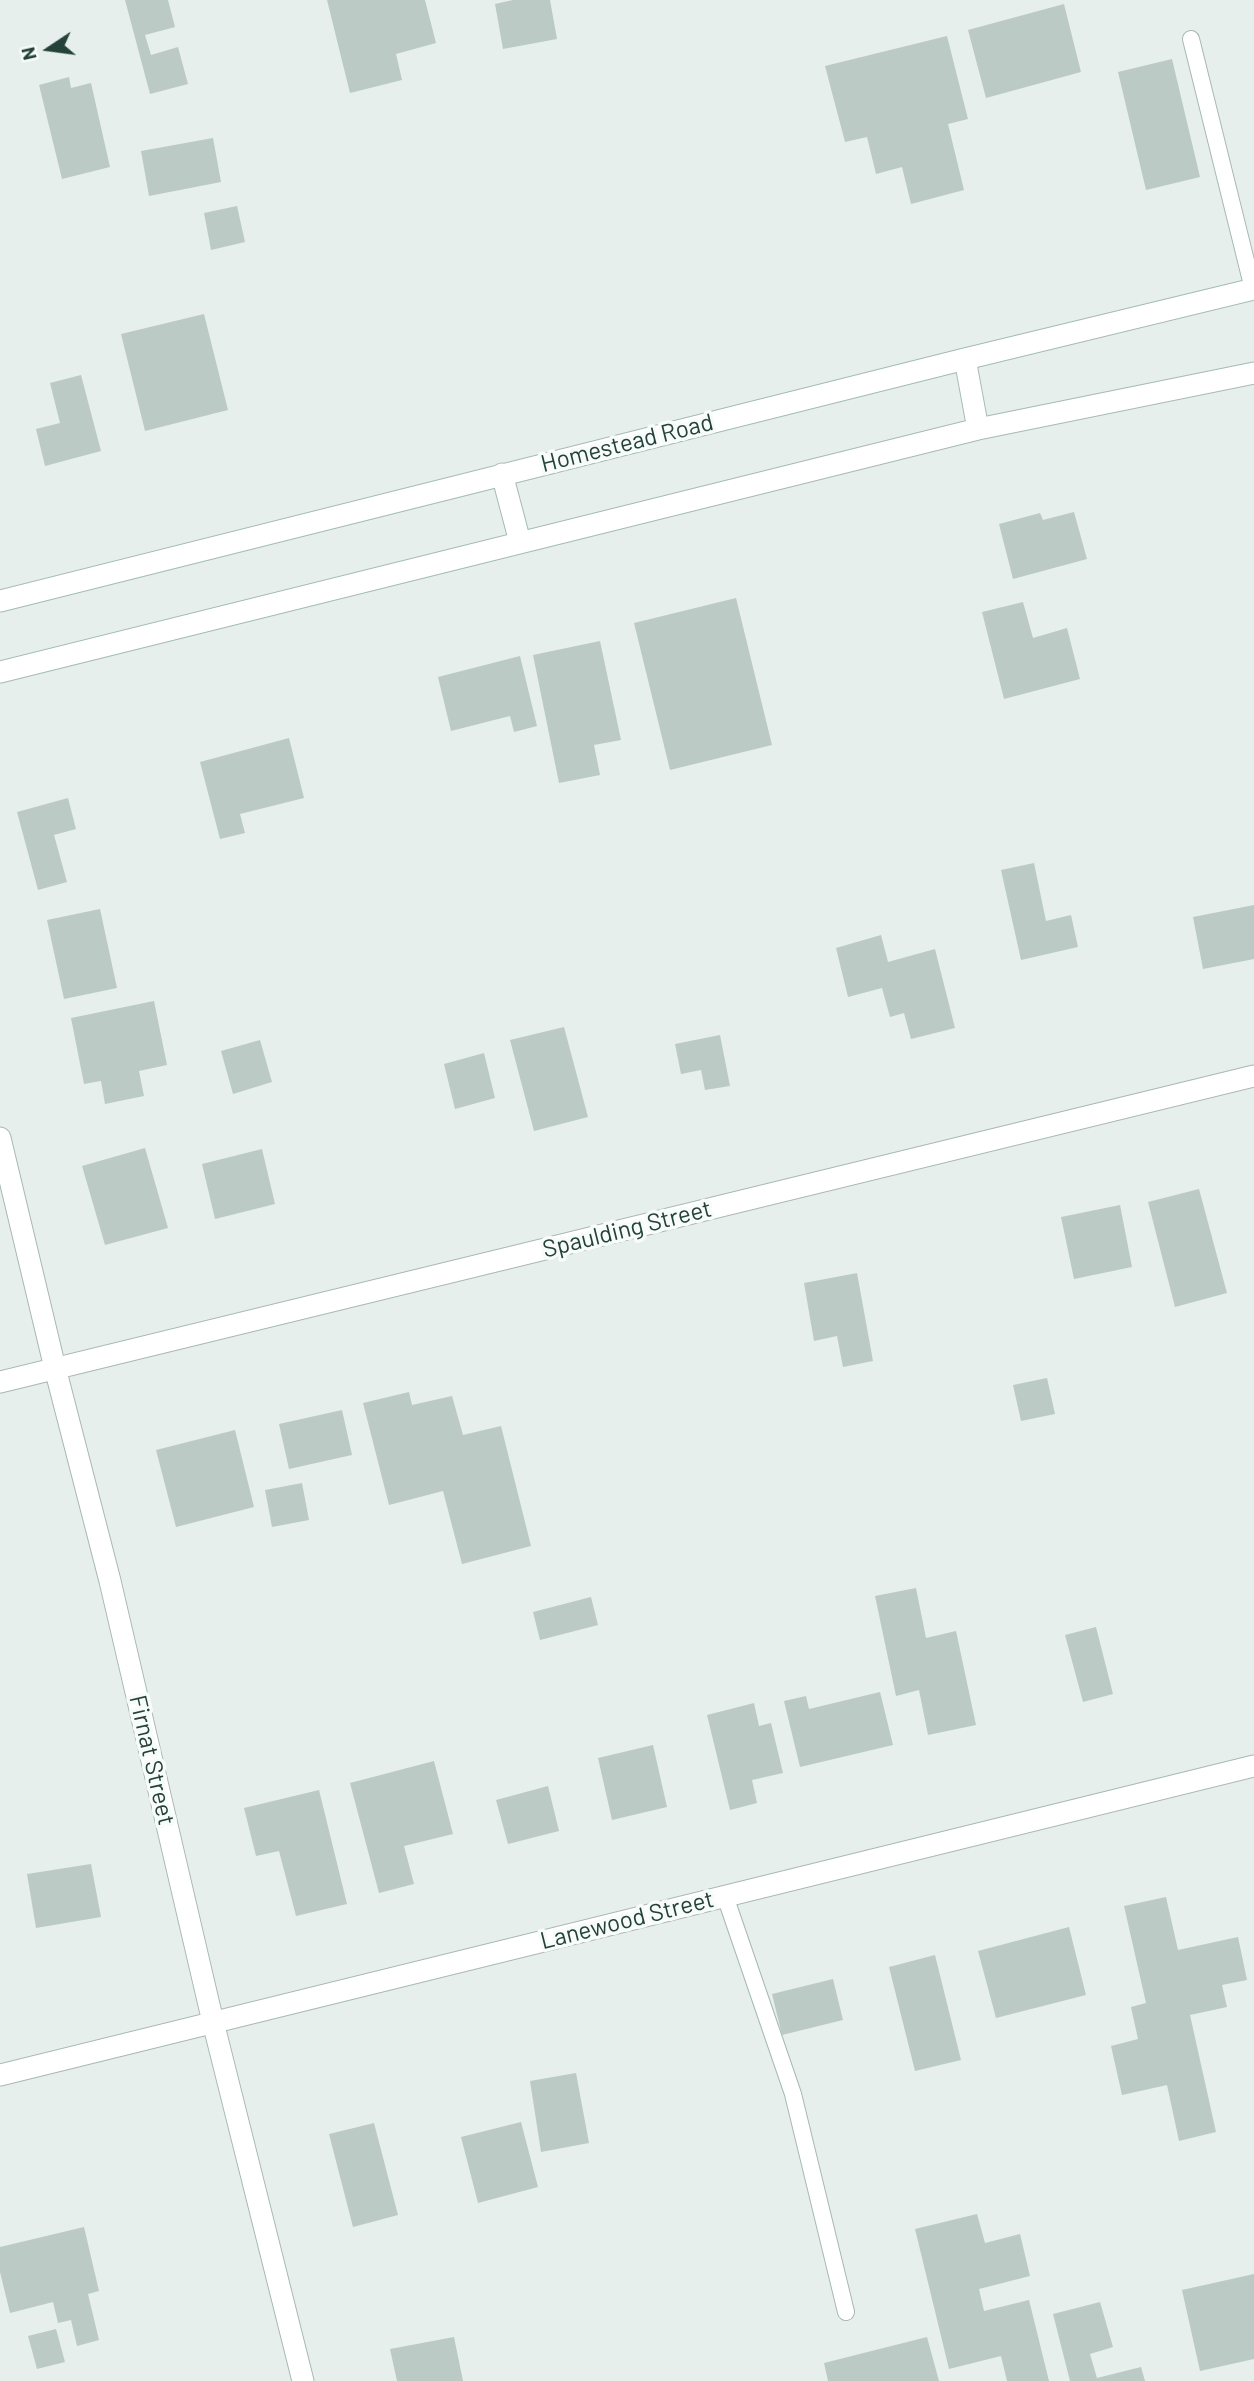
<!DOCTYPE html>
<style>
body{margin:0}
#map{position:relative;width:1254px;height:2381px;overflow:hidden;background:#e6efeb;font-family:Barlow,sans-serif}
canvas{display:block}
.north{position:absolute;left:14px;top:14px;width:70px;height:70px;-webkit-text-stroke:5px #f7fbf9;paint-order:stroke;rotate:257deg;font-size:19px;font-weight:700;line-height:28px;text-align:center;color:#24423a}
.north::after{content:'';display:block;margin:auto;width:24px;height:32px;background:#24423a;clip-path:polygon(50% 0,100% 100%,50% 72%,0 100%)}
</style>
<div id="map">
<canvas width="1254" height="2381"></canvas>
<div class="north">N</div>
</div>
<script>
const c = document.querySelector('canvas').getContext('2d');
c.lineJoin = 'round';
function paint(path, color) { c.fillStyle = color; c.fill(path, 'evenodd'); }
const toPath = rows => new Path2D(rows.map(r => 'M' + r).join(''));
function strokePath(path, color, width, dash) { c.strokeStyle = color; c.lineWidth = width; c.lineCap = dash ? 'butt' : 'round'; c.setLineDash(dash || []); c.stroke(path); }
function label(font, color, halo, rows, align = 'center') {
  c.font = font + ' Barlow,sans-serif'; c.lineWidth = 7; c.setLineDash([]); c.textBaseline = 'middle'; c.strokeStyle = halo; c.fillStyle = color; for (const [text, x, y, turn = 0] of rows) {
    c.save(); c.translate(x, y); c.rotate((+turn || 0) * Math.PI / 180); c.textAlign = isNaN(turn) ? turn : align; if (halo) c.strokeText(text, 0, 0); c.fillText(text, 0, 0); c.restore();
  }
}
const building = toPath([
 [125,0,168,0,175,27,145,35,151,55,178,47,188,84,150,94],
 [327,0,425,0,436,43,396,54,402,80,350,93],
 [513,0,550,0,557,39,503,49,495,4],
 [1064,4,1081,72,986,98,968,30],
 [947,36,968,119,948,124,964,190,911,204,902,167,876,174,867,137,845,142,825,66],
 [1172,59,1200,177,1146,190,1118,72],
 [69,77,71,88,91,83,110,167,62,179,39,85],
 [213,138,221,182,149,196,141,151],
 [237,206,245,242,211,250,204,213],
 [204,314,228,410,145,431,121,334],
 [81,375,101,451,45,466,36,429,60,423,50,383],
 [1074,512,1087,559,1013,579,999,524,1040,513,1043,520],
 [736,598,772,745,670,770,634,623],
 [1023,602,1033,638,1067,628,1080,679,1004,699,982,612],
 [600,641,621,740,594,745,600,775,559,783,533,655],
 [520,656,537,726,514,732,510,716,451,731,438,677],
 [289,738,304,798,240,814,245,833,220,839,200,762],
 [68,798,76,829,54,835,67,882,38,890,17,812],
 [1034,863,1046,921,1071,915,1078,947,1021,960,1001,870],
 [1254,905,1254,959,1203,969,1193,917],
 [100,909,117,988,64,999,47,920],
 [881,935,888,962,935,949,955,1028,911,1039,904,1013,890,1017,882,988,848,997,836,948],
 [154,1001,167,1065,139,1071,144,1096,105,1104,101,1081,84,1084,71,1018],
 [564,1027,588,1117,534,1131,510,1040],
 [720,1035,730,1086,705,1090,701,1070,681,1074,675,1044],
 [260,1040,272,1082,233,1094,221,1051],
 [484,1053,495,1098,455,1109,444,1064],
 [145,1148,168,1228,105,1245,82,1166],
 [262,1149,275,1204,215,1219,202,1164],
 [1199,1189,1227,1293,1175,1307,1148,1202],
 [1120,1205,1132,1267,1074,1279,1061,1217],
 [857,1273,873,1361,843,1367,837,1336,814,1341,804,1283],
 [1047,1378,1055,1414,1021,1421,1013,1385],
 [409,1392,412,1405,452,1396,463,1435,501,1426,531,1546,462,1564,443,1491,389,1505,363,1403],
 [342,1410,352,1455,289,1469,279,1424],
 [235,1430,254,1507,176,1527,156,1450],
 [302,1483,309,1520,272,1527,265,1490],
 [916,1588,926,1638,956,1631,976,1725,928,1735,919,1690,896,1696,875,1596],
 [591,1597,598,1625,540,1640,533,1612],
 [1096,1627,1113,1694,1083,1702,1065,1635],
 [880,1692,893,1745,800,1767,784,1701,806,1696,809,1709],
 [754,1703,759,1726,771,1723,783,1773,752,1780,757,1803,730,1810,707,1715],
 [653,1745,667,1807,612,1820,598,1758],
 [434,1761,453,1834,404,1846,414,1884,379,1893,350,1783],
 [548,1786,559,1831,508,1844,496,1800],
 [319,1790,347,1904,296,1916,279,1851,256,1856,244,1808],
 [91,1864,101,1917,36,1928,27,1874],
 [1166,1897,1178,1950,1238,1937,1247,1980,1222,1985,1227,2007,1190,2015,1216,2132,1179,2141,1167,2085,1122,2095,1111,2046,1138,2039,1131,2007,1146,2003,1124,1906],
 [1069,1927,1086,1995,996,2018,978,1951],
 [935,1955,961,2060,915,2071,889,1967],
 [833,1979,843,2020,782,2035,772,1994],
 [576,2073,589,2143,541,2152,530,2081],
 [521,2122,538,2187,478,2203,461,2137],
 [374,2123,398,2215,353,2227,329,2134],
 [977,2214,985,2243,1020,2234,1030,2276,979,2289,984,2311,1029,2300,1049,2381,1007,2381,1001,2356,949,2369,915,2229],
 [84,2227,99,2291,88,2294,99,2340,77,2346,71,2320,58,2323,53,2302,10,2313,0,2272,0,2247],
 [1254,2274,1254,2359,1200,2371,1182,2290],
 [1100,2302,1113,2347,1090,2354,1097,2378,1141,2367,1145,2381,1070,2381,1053,2314],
 [56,2329,65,2362,37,2369,28,2336],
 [454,2337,463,2381,397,2381,390,2349],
 [927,2337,939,2381,828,2381,824,2363]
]);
const lane = toPath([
 [1191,39,1253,289],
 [725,1896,793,2094,846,2312]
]);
const street = toPath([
 [0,1138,55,1368,110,1581,213,2022,303,2381],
 [0,1382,1254,1076],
 [0,2075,1254,1766]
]);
const secondary = toPath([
 [965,359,978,429],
 [502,474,520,542],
 [0,601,965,359,1254,289],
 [0,672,978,429,1254,373]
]);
const streetNames = [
 ["Homestead Road",627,443,-14],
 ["Spaulding Street",627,1229,-14],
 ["Firnat Street",152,1760,77],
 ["Lanewood Street",627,1920,-14]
];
paint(building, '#bbcac4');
strokePath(lane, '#a8b8b2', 18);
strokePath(street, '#a8b8b2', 23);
strokePath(secondary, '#a4bbb3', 23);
strokePath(lane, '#fff', 16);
strokePath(street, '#fff', 21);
strokePath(secondary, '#fff', 21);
label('24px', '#24423a', '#f7fbf9', streetNames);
</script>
